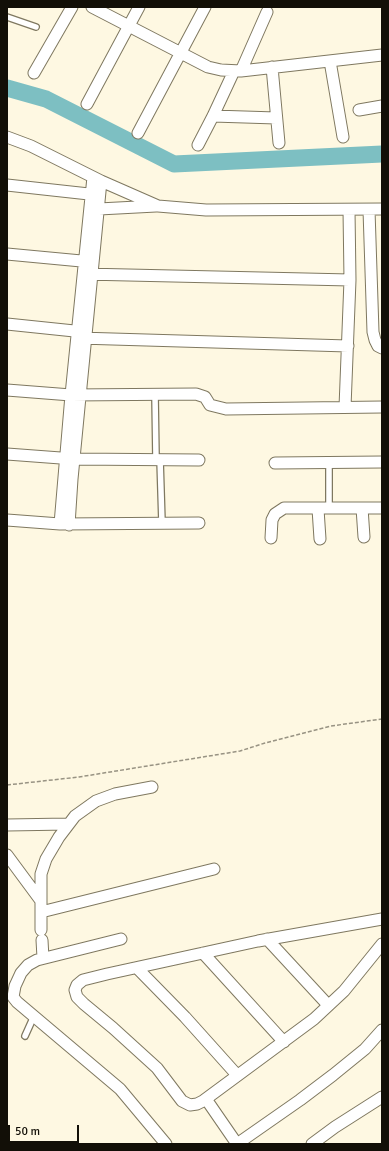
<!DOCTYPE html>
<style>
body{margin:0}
#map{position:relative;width:389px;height:1151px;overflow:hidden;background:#fef8e2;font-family:Signika,sans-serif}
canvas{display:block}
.frame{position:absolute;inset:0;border:8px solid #120f07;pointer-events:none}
.scale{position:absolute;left:8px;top:1125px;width:71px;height:18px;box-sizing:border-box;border:2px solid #120f07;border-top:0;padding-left:5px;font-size:12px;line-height:14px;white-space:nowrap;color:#120f07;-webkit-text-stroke:3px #fef8e2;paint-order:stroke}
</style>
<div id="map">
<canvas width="389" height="1151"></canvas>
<div class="frame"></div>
<div class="scale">50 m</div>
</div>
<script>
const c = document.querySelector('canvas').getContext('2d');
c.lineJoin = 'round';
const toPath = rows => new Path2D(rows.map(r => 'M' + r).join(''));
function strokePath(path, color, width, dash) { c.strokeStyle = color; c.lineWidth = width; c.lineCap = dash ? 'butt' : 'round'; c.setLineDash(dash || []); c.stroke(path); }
const river = toPath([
 [7,88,46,99,174,164,382,154]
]);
const path = toPath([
 [7,785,79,777,240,751,265,743,331,726,382,719]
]);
const service = toPath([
 [7,17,36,27],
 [155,395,156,459],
 [160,459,162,523],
 [329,463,329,508],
 [25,1036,34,1016]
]);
const minor = toPath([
 [92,7,208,67,221,70,241,71,382,55],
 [330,61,343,137],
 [272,67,279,143],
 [241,71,267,12],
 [34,73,72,7],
 [87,104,139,7],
 [359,110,382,106],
 [213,116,276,118],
 [138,133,205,7],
 [7,137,31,146,101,181,158,206,206,210,382,209],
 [198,145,213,116,234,71],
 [7,185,98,195],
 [99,209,156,206],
 [369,210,373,332,375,340,378,346,382,348],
 [7,254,92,262],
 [84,274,350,280],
 [7,324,84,332],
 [79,338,348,346],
 [7,390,71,395,196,394,205,397,210,405,226,409,382,407],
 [345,407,350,280,349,210],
 [7,454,74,459,199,460],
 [275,463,382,462],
 [362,508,364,537],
 [318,509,320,539],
 [7,520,60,524,199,523],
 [60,524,71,395,93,177],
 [69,525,72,479,101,181],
 [271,538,272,520,275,514,284,508,382,508],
 [7,825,68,824],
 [7,855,41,901],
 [41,912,214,869],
 [382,919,258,941,107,974,83,980,77,985,75,990,77,997,84,1004,113,1028,157,1068,182,1101,190,1105,197,1104,203,1101,314,1019,344,991,382,944],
 [41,930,41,874,46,859,59,837,75,816,96,801,115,794,152,787],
 [121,939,37,960,28,965,21,973,15,986,13,997,17,1002,120,1089,166,1144],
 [267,939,328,1005],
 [42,940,43,958],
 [203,953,284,1042],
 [137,968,185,1017,237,1075],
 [206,1099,237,1144],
 [237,1144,300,1100,333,1075,365,1049,382,1030],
 [312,1144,335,1127,382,1097]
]);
strokePath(river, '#7dbfc2', 17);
strokePath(service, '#7f7860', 8);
strokePath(minor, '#7f7860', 13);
strokePath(path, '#989383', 1.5, [4, 2]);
strokePath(service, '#fff', 5.5);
strokePath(minor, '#fff', 11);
</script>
